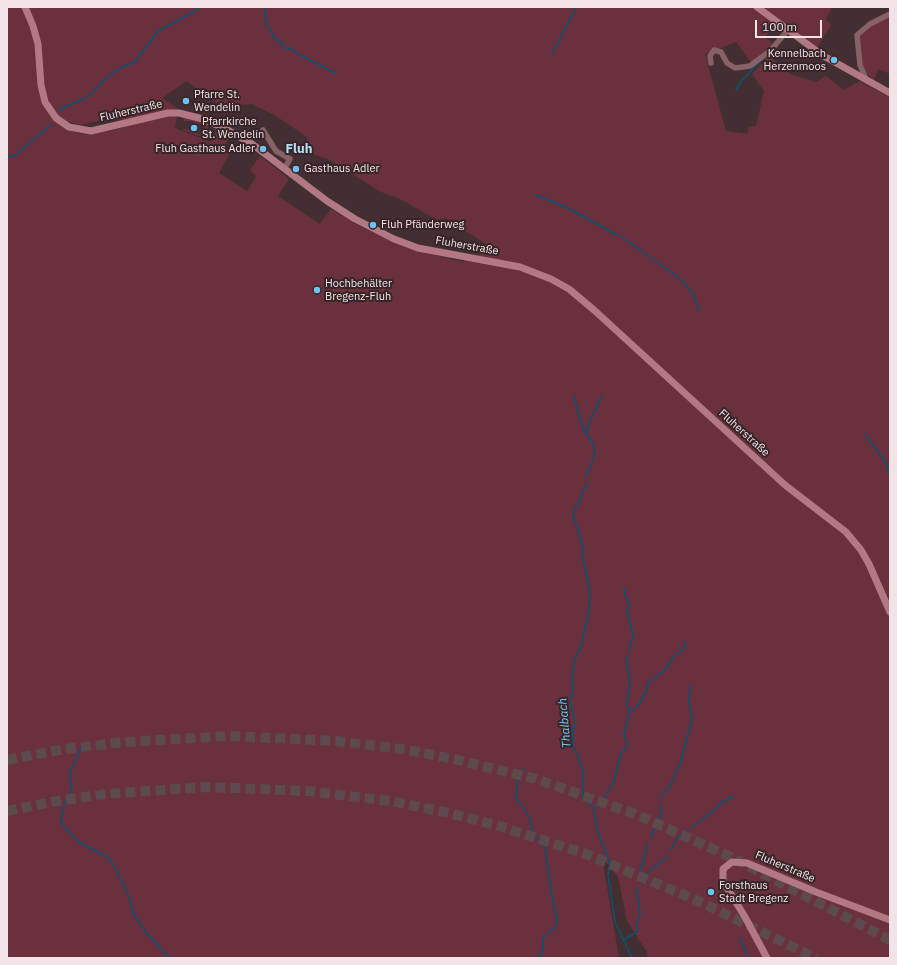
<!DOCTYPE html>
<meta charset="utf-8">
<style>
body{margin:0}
#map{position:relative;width:897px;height:965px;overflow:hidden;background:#432f32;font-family:"IBM Plex Sans",sans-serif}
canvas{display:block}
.frame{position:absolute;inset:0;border:8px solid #f2e4e6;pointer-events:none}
.scale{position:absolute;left:755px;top:20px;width:67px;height:18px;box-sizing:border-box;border:2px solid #f2e4e6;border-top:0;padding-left:5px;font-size:12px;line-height:14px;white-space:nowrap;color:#f2e4e6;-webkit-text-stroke:3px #382528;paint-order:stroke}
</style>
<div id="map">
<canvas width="897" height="965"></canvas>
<div class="frame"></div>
<div class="scale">100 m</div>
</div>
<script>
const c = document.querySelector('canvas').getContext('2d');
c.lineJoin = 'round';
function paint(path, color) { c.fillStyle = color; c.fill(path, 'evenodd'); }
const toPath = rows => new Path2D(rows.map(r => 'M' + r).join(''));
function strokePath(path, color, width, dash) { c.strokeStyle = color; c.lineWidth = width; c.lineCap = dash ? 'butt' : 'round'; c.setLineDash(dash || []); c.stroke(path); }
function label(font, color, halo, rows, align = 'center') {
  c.font = font + ' "IBM Plex Sans",sans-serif'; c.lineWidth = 4; c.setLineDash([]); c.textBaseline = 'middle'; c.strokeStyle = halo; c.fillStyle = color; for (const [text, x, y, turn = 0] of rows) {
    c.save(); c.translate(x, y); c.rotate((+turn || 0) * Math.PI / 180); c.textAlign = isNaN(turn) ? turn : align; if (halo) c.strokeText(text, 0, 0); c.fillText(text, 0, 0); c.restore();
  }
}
const green = toPath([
 [7,7,753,7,776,24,765,37,773,44,751,62,736,42,705,54,726,131,747,134,749,127,756,126,764,91,752,74,769,56,790,74,816,82,826,76,844,90,860,81,890,98,890,958,648,958,647,952,627,921,618,877,602,857,619,958,7,958],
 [187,81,206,97,223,106,252,104,276,116,307,137,306,152,328,159,381,192,400,199,437,220,445,218,486,244,485,252,482,252,478,257,465,258,464,262,446,258,407,247,361,227,331,209,320,224,278,196,289,179,260,156,250,170,256,177,247,191,219,173,230,153,224,149,229,137,217,130,210,142,175,128,178,109,162,98],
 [57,115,67,121,80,125,107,119,125,120,128,126,109,131,84,134,73,132,63,126],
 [760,7,832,7,826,19,831,25,816,49],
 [890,15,890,74,878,69,874,80,862,68,858,36,864,29],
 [184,117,209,125,204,138,183,130,183,128,202,135,205,126,191,121,183,121]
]);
const stream = toPath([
 [265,7,266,23,276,40,282,42,283,48,289,48,296,52],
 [298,54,336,73],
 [551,56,576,7],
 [736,90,742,80,763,59],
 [59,112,62,108,83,99,92,93,104,80,120,68,135,62,158,31,194,12,199,7],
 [7,157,15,155,52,124],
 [535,195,564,206,619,236],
 [622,237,682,280,693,294,700,311],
 [574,396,582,427,592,442,595,451,593,460,586,476],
 [586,434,589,423,602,396],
 [865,434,886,463,890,476],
 [587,483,575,509,573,518,578,529,583,549,582,557,590,591,589,611,581,646,574,661,572,676,573,691,570,699,575,724,573,730,573,745,583,770,583,799,594,808,597,830,610,863,608,875,615,922,632,958],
 [624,588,629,606,627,613,633,634,629,651],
 [630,712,637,707,646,692,648,683,665,670,674,656,683,650,685,642],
 [83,744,70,772,71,789,62,811,61,823,78,842,106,856,113,864,129,896,133,913,145,931,169,958],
 [524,769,518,779,516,799,523,806,529,817,532,831,545,848,552,897,557,918,555,928,543,937,543,950,538,958],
 [660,796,668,790,680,764,692,720,689,700,690,685],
 [594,808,605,797,614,781,621,753,626,748,627,742,624,734,630,712,627,703,630,680,626,660,628,655],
 [691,828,714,810,722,802,734,796],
 [651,838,661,814,660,803],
 [671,850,678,837,688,831],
 [642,876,640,870,648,844],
 [643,884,642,877,668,856],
 [740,938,748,958],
 [623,940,637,932,636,924,640,915,639,903,636,895,638,888]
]);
const highwayTunnel = toPath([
 [7,760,64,749,125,742,229,736,337,741,402,749,458,760,536,779,635,814,731,857,890,940],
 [7,811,57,801,105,794,206,787,308,791,390,801,445,812,499,826,586,854,696,900,816,958]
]);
const street = toPath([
 [711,63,710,56,714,50,721,52,727,63,735,68,750,66,771,50,787,31],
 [867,81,860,65,857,35,870,24,890,14],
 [263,130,276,151,290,159,284,169]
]);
const secondary = toPath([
 [25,7,33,26,38,44,41,85,45,102,56,118,69,127,91,131,168,113,179,113,203,119,226,129,252,144,327,201,355,219,394,239,418,248,520,267,551,279,569,289,594,310,785,485,846,532,861,550,869,564,890,612],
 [757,7,822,55,890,93],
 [767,958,745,917,723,881,723,869,732,862,747,863,816,892,890,920]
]);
const markers = [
 [834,60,4,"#6dc2f3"],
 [186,101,4,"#6dc2f3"],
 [194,128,4,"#6dc2f3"],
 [263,149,4,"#6dc2f3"],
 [296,169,4,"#6dc2f3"],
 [373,225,4,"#6dc2f3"],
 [317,290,4,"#6dc2f3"],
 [711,892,4,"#6dc2f3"]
];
const poiNames = [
 ["Kennelbach",826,54,"right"],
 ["Herzenmoos",826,67,"right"],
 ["Pfarre St.",194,95],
 ["Wendelin",194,108],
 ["Pfarrkirche",202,122],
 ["St. Wendelin",202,135],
 ["Fluh Gasthaus Adler",255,149,"right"],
 ["Gasthaus Adler",304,169],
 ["Fluh Pfänderweg",381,225],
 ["Hochbehälter",325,284],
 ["Bregenz-Fluh",325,297],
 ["Forsthaus",719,886],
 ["Stadt Bregenz",719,899]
];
const streetNames = [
 ["Fluherstraße",131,111,-13],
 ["Fluherstraße",467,246,10],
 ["Fluherstraße",744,433,42],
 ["Fluherstraße",785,867,23]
];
const waterNames = [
 ["Thalbach",565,723,-95]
];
const quarterNames = [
 ["Fluh",299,149]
];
paint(green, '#6b303d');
strokePath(stream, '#065475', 1.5);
strokePath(highwayTunnel, '#5d4a4d', 10, [10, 5]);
strokePath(street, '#866167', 5.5);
strokePath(secondary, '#b27883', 7);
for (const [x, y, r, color] of markers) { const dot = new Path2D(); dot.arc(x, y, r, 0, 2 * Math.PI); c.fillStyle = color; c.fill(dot); strokePath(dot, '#382528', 1.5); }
label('11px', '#f2e4e6', '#382528', poiNames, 'left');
label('11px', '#f2e4e6', '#382528', streetNames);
label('italic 12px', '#73cbfd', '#382528', waterNames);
label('bold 13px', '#b3e0fb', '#382528', quarterNames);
</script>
